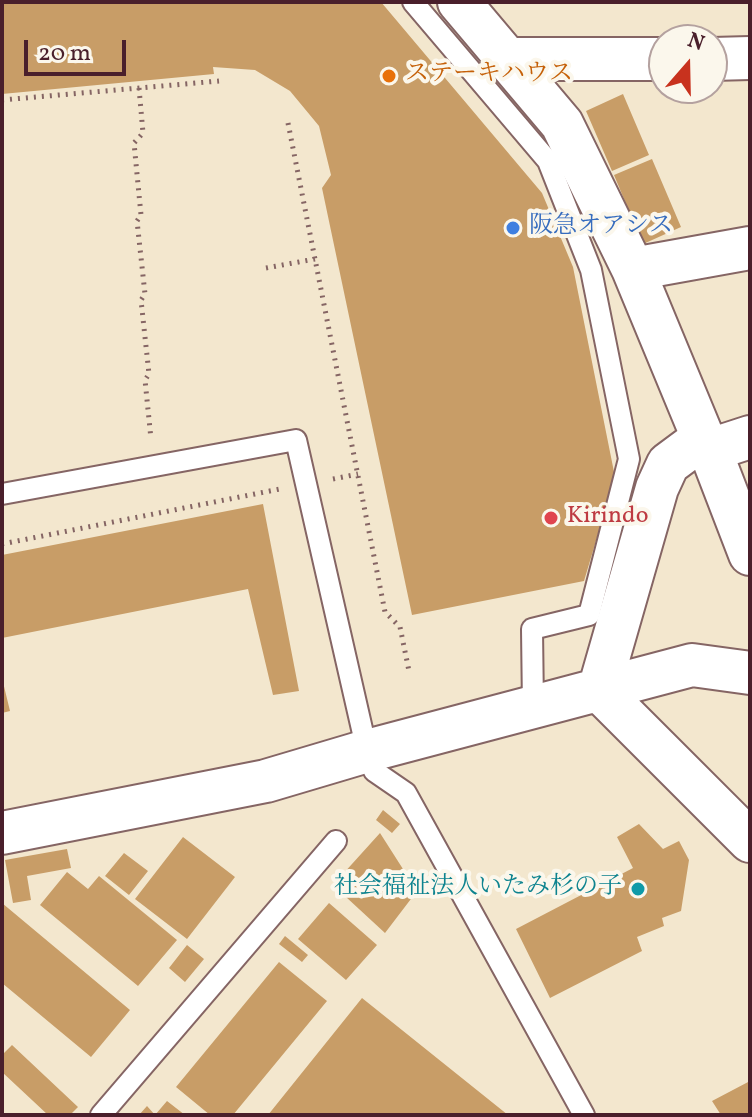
<!DOCTYPE html>
<meta charset="utf-8">
<style>
body{margin:0}
#map{position:relative;width:752px;height:1117px;overflow:hidden;background:#f3e7ce;font-family:Vollkorn,serif}
canvas{display:block}
.frame{position:absolute;inset:0;border:4px solid #4a1f2b;pointer-events:none}
.north{position:absolute;left:648px;top:24px;width:80px;height:80px;box-sizing:border-box;background:#fbf7ec;border:2px solid #b4a19f;border-radius:50%;rotate:20deg;font-size:22px;font-weight:700;line-height:32px;text-align:center;color:#4a1f2b}
.north::after{content:'';display:block;margin:auto;width:28px;height:36px;background:#c8321e;clip-path:polygon(50% 0,100% 100%,50% 72%,0 100%)}
.scale{position:absolute;left:24px;top:40px;width:102px;height:36px;box-sizing:border-box;border:4px solid #4a1f2b;border-top:0;padding-left:10px;font-size:24px;line-height:28px;white-space:nowrap;color:#4a1f2b;-webkit-text-stroke:6px #fbf7ec;paint-order:stroke}
</style>
<div id="map">
<canvas width="752" height="1117"></canvas>
<div class="frame"></div>
<div class="north">N</div>
<div class="scale">20 m</div>
</div>
<script>
const c = document.querySelector('canvas').getContext('2d');
c.lineJoin = 'round';
function paint(path, color) { c.fillStyle = color; c.fill(path, 'evenodd'); }
const toPath = rows => new Path2D(rows.map(r => 'M' + r).join(''));
function strokePath(path, color, width, dash) { c.strokeStyle = color; c.lineWidth = width; c.lineCap = dash ? 'butt' : 'round'; c.setLineDash(dash || []); c.stroke(path); }
function label(font, color, halo, rows, align = 'center') {
  c.font = font + ' Vollkorn,"Noto Serif JP",serif'; c.lineWidth = 8; c.setLineDash([]); c.textBaseline = 'middle'; c.strokeStyle = halo; c.fillStyle = color; for (const [text, x, y, turn = 0] of rows) {
    c.save(); c.translate(x, y); c.rotate((+turn || 0) * Math.PI / 180); c.textAlign = isNaN(turn) ? turn : align; if (halo) c.strokeText(text, 0, 0); c.fillText(text, 0, 0); c.restore();
  }
}
const building = toPath([
 [2,2,381,2,542,193,573,267,615,477,584,581,412,615,322,188,331,175,319,126,290,91,255,70,213,67,214,74,2,94],
 [623,94,649,155,612,171,586,111],
 [652,159,681,227,641,245,626,212,629,211,614,175],
 [263,504,299,691,273,695,248,589,2,638,2,555],
 [2,678,10,711,2,713],
 [383,810,400,824,392,833,376,820],
 [639,824,663,849,679,841,689,860,681,911,662,918,664,926,637,937,642,951,550,998,516,929,633,868,617,837],
 [380,833,417,891,385,933,333,885],
 [183,837,235,877,187,939,135,899],
 [67,849,71,868,27,876,31,900,13,903,5,860],
 [124,853,148,871,129,895,105,876],
 [67,872,88,889,99,876,177,940,138,986,40,905],
 [2,903,130,1010,91,1057,2,983],
 [329,903,377,945,346,980,298,939],
 [285,936,308,955,302,962,279,944],
 [187,945,204,959,185,982,169,968],
 [279,962,327,1001,233,1115,210,1115,176,1087],
 [362,998,508,1115,268,1115],
 [12,1045,78,1107,70,1115,48,1115,2,1072,2,1055],
 [750,1081,750,1115,721,1115,712,1101],
 [167,1101,185,1115,139,1115,147,1106,155,1115]
]);
const path = toPath([
 [139,88,143,133,134,143,141,215,137,221,145,294,141,300,149,374,145,380,151,439],
 [2,100,219,81],
 [288,123,385,612,400,627,409,671],
 [266,268,315,259],
 [333,479,358,474],
 [2,544,280,489]
]);
const lane = toPath([
 [413,2,548,161,591,270,629,459,589,615,532,629,533,708],
 [2,494,296,440,367,751,374,771,406,793,584,1115],
 [101,1115,336,841]
]);
const street = toPath([
 [459,2,562,124,633,269,703,438,710,450,750,554],
 [510,59,664,59],
 [712,59,750,58],
 [633,269,750,248],
 [703,438,668,464,657,488,599,690,750,841],
 [710,450,750,437],
 [2,833,266,781,367,751,692,665,750,673]
]);
const markers = [
 [389,76,8,"#e8710a"],
 [513,228,8,"#3f7fe0"],
 [551,518,8,"#e0444e"],
 [638,889,8,"#0f9aa8"]
];
const foodNames = [
 ["ステーキハウス",405,76]
];
const shopNames = [
 ["阪急オアシス",529,228]
];
const healthNames = [
 ["Kirindo",567,518]
];
const cultureNames = [
 ["社会福祉法人いたみ杉の子",622,889]
];
paint(building, '#c89d67');
strokePath(lane, '#856564', 24);
strokePath(street, '#856564', 46);
strokePath(path, '#856564', 5, [2, 6]);
strokePath(lane, '#fff', 20);
strokePath(street, '#fff', 42);
for (const [x, y, r, color] of markers) { const dot = new Path2D(); dot.arc(x, y, r, 0, 2 * Math.PI); c.fillStyle = color; c.fill(dot); strokePath(dot, '#fbf7ec', 3); }
label('24px', '#c56008', '#fbf7ec', foodNames, 'left');
label('24px', '#366cbe', '#fbf7ec', shopNames, 'left');
label('24px', '#be3a42', '#fbf7ec', healthNames, 'left');
label('24px', '#0d838f', '#fbf7ec', cultureNames, 'right');
</script>
